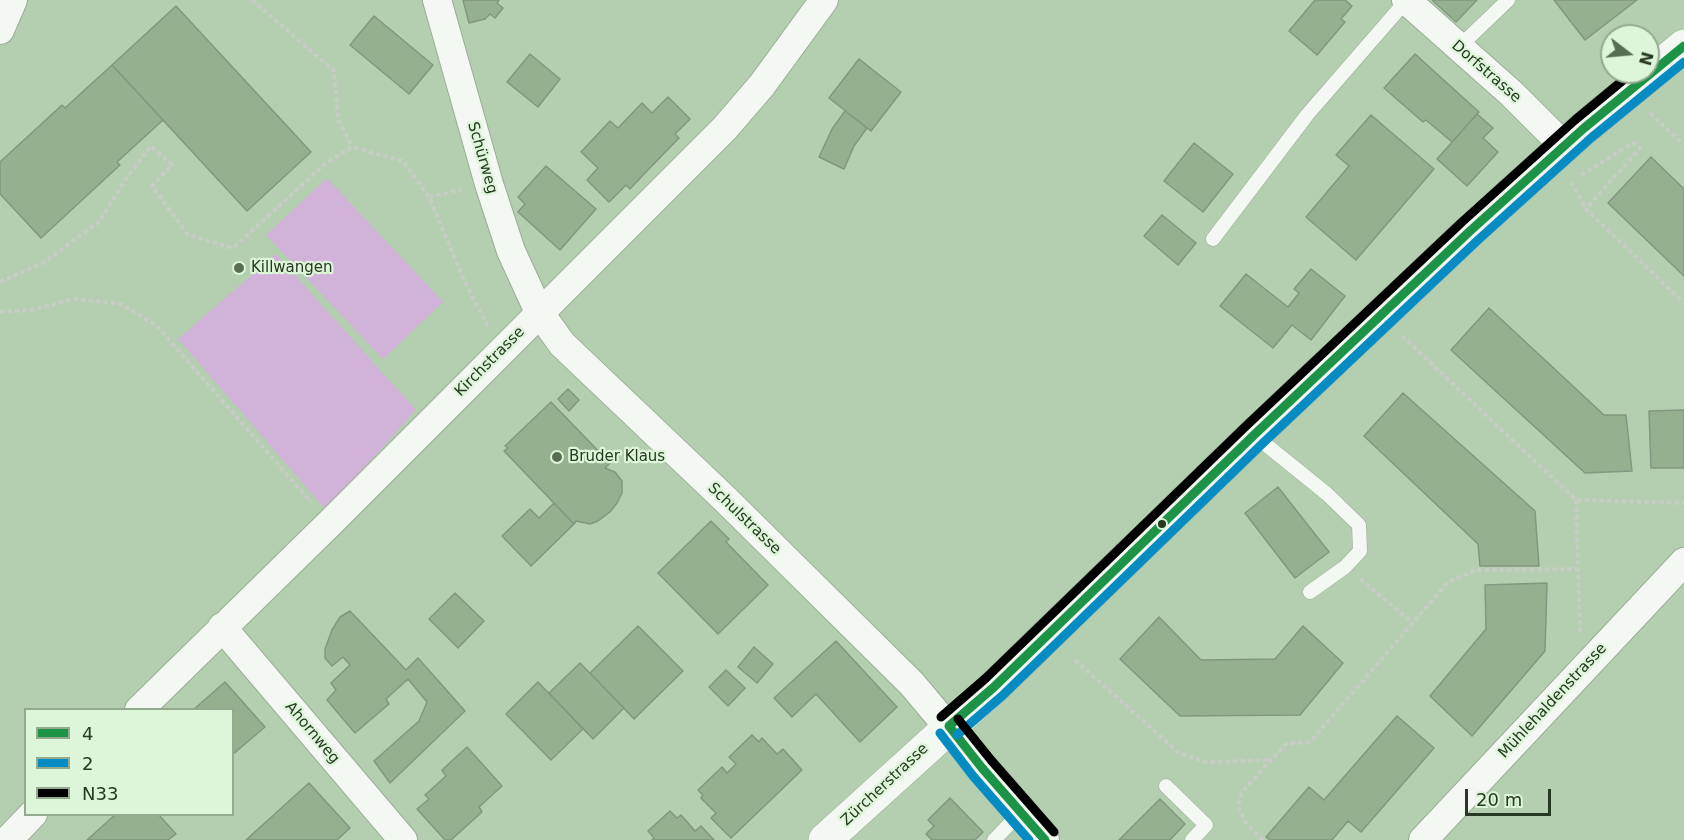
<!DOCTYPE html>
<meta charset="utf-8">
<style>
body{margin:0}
#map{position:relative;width:1684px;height:840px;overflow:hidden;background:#b4cfaf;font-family:"DejaVu Sans",sans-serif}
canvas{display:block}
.legend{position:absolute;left:24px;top:708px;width:210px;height:108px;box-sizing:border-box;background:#ddf5d8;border:2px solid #94aa8f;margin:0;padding:8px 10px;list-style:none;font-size:18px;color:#263922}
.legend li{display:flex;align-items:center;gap:12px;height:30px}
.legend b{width:30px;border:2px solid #94aa8f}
.north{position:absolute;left:1600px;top:24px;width:60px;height:60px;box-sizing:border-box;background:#ddf5d8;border:2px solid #94aa8f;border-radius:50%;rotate:106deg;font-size:16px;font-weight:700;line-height:24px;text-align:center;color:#263922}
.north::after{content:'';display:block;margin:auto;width:21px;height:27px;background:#586e53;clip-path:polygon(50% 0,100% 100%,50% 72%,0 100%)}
.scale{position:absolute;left:1465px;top:789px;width:86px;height:27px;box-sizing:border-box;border:3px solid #263922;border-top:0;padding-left:8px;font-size:18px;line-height:21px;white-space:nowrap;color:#263922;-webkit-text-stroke:4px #ddf5d8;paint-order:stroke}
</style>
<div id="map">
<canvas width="1684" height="840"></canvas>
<ul class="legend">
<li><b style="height:8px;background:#1c9347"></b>4</li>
<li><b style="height:8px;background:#068bc3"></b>2</li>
<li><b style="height:8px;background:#000"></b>N33</li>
</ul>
<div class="north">N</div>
<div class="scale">20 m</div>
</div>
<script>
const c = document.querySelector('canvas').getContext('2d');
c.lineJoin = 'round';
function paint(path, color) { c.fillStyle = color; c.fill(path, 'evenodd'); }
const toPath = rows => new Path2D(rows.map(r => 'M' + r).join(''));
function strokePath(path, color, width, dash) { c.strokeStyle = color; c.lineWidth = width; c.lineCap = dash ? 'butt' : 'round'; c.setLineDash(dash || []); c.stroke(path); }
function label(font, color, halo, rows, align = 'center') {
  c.font = font + ' "DejaVu Sans",sans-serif'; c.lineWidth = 4.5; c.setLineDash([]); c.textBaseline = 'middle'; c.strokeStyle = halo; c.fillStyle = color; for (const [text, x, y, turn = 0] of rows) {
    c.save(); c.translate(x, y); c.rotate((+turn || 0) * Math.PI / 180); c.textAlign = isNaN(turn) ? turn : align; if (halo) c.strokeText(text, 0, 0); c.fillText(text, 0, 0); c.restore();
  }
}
const green = toPath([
 [327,178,443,302,383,359,266,235],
 [276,254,416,410,326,510,178,339]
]);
const building = toPath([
 [463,0,499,0,497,3,503,8,495,18,490,14,485,19,469,23,463,0],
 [1315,0,1345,0,1352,6,1341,19,1345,22,1317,55,1289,31,1315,0],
 [1432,0,1477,0,1456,22,1432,0],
 [1554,0,1637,0,1585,40,1554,0],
 [176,6,311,152,247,211,112,65,176,6],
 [374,16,433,65,409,94,350,45,374,16],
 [530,54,560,79,538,107,507,82,530,54],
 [1415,54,1479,112,1452,142,1426,120,1423,122,1384,88,1415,54],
 [859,59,901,92,871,131,829,98,859,59],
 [112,65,163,120,117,162,120,165,41,238,0,194,0,162,62,105,65,108,112,65],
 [668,97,690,119,675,134,679,138,646,172,630,189,626,185,609,202,587,180,598,168,581,152,610,121,618,128,642,103,652,113,668,97],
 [845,111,867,128,854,146,844,169,819,157,832,129,845,111],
 [1477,114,1493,128,1483,138,1498,152,1467,186,1437,159,1477,114],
 [1371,115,1434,169,1356,260,1306,217,1349,166,1336,155,1371,115],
 [1194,143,1233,174,1203,212,1164,181,1194,143],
 [1651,157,1684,189,1684,276,1608,203,1651,157],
 [546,166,596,209,560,250,518,212,525,204,518,197,546,166],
 [1162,215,1196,243,1178,265,1144,236,1162,215],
 [1311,269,1345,296,1311,340,1292,325,1273,348,1220,306,1246,274,1288,307,1299,293,1294,289,1311,269],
 [1489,308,1604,415,1626,415,1632,471,1585,473,1451,350,1489,308],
 [568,389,579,400,569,411,558,399,568,389],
 [1403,393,1535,511,1539,566,1480,566,1478,544,1364,436,1403,393],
 [551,402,610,463,605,468,615,472,622,481,622,493,617,503,610,512,598,521,590,524,576,521,574,524,504,451,508,448,505,446,551,402],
 [1684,410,1684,468,1651,468,1649,411,1684,410],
 [1278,487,1329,552,1295,578,1245,513,1278,487],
 [554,503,574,524,531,566,502,536,530,509,539,518,554,503],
 [711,521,729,539,726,542,768,585,718,634,658,573,711,521],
 [1547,583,1545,651,1472,736,1430,696,1486,629,1485,585,1547,583],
 [455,593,484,621,458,648,429,619,455,593],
 [350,611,406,670,418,658,465,711,390,783,374,761,419,721,427,702,408,679,386,699,389,704,355,733,327,700,336,690,331,683,350,665,343,657,332,666,325,658,325,649,332,630,340,617,350,611],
 [1159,617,1201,660,1275,659,1303,626,1343,663,1300,715,1180,716,1120,659,1159,617],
 [638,626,683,671,634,719,590,673,638,626],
 [836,641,897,707,860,742,816,694,792,717,774,698,836,641],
 [754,647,773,664,757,683,738,667,754,647],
 [580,663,624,708,593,739,549,693,580,663],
 [726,670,745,688,728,706,709,687,726,670],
 [225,682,265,727,232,755,232,710,193,710,225,682],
 [538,682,583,729,551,760,506,714,538,682],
 [1397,716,1434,748,1361,832,1348,821,1332,840,1270,840,1266,837,1309,787,1324,800,1397,716],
 [752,735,759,742,762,738,777,754,783,749,802,770,731,838,711,818,716,813,701,798,703,795,698,790,722,767,727,773,736,764,729,757,752,735],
 [467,747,502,786,479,807,482,812,451,840,445,840,417,809,429,799,425,795,446,776,442,770,467,747],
 [309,783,350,828,337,840,246,840,309,783],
 [950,798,983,832,975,840,932,840,926,834,934,826,928,820,950,798],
 [1160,799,1185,824,1170,840,1119,840,1160,799],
 [670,811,677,818,681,815,695,831,701,826,714,840,652,840,654,838,648,831,670,811],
 [116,814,158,814,176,834,168,840,87,840,116,814]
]);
const path = toPath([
 [252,0,334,71,338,119,352,147],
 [1650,113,1684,145],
 [1581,175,1633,143,1640,148,1586,209],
 [1571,182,1586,209,1684,303],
 [429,197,461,190],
 [0,282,43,263,100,221,125,180,151,146,172,165,152,186,188,235,233,248,326,163,352,147,403,161,429,197,463,278,488,327],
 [0,312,31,310,74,299,121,304,157,326,311,502],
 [1402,336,1576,500,1684,503],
 [1576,500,1580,632],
 [1360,579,1413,623],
 [1075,660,1179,753,1206,762,1271,760],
 [1263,840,1247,825,1238,807,1241,793,1286,744,1310,742,1448,582,1476,570,1578,569]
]);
const lane = toPath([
 [1458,48,1508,0],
 [1213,239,1307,115,1406,1],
 [1254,435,1327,494,1359,525,1360,551,1345,567,1310,592],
 [1166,786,1206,825,1192,840],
 [994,840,1020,813]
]);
const street = toPath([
 [437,0,489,184,511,251,539,312,562,344,725,499,912,684,1020,813,1045,840],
 [1406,0,1512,94,1564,146],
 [0,30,13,0],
 [222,627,403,840],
 [139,710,330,523,725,128,762,85,824,0],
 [8,840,33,814],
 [1423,840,1684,562]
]);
const primary = toPath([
 [825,840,994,687,1254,435,1470,231,1583,129,1684,46]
]);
const bus1 = toPath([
 [949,726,994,687,1254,435,1470,231,1583,129,1684,46],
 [949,726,982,768,1045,840]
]);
const bus2 = toPath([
 [940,733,973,776,1029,840],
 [957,735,1002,696,1262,444,1478,240,1591,138,1684,62]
]);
const bus3 = toPath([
 [941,717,986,678,1246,426,1462,222,1575,120,1633,72],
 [958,719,991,760,1054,832]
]);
const markers = [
 [239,268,6,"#586e53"],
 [557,457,6,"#586e53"],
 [1162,524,5,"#263922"]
];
const streetNames = [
 ["Dorfstrasse",1486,72,41],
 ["Schürweg",482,158,74],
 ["Kirchstrasse",490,362,-45],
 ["Schulstrasse",744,519,44],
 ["Mühlehaldenstrasse",1553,701,-47],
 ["Ahornweg",312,733,50],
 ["Zürcherstrasse",885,785,-43]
];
const poiNames = [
 ["Killwangen",251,268],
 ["Bruder Klaus",569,457]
];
paint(green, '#d1b2d8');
paint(building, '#94b08e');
strokePath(building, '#82977f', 1.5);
strokePath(lane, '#99ae95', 15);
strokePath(street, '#99ae95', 30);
strokePath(primary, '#99ae95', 34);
strokePath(path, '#c6cdc4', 4, [4.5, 3]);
strokePath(lane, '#f4f8f3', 14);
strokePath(street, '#f4f8f3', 28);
strokePath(primary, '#f4f8f3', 33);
strokePath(bus1, '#1c9347', 9);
strokePath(bus2, '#068bc3', 9);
strokePath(bus3, '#000', 9);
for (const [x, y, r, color] of markers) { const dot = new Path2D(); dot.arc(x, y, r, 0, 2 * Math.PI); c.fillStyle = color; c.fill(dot); strokePath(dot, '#ddf5d8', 2); }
label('15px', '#263922', '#ddf5d8', streetNames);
label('15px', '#263922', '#ddf5d8', poiNames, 'left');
</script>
